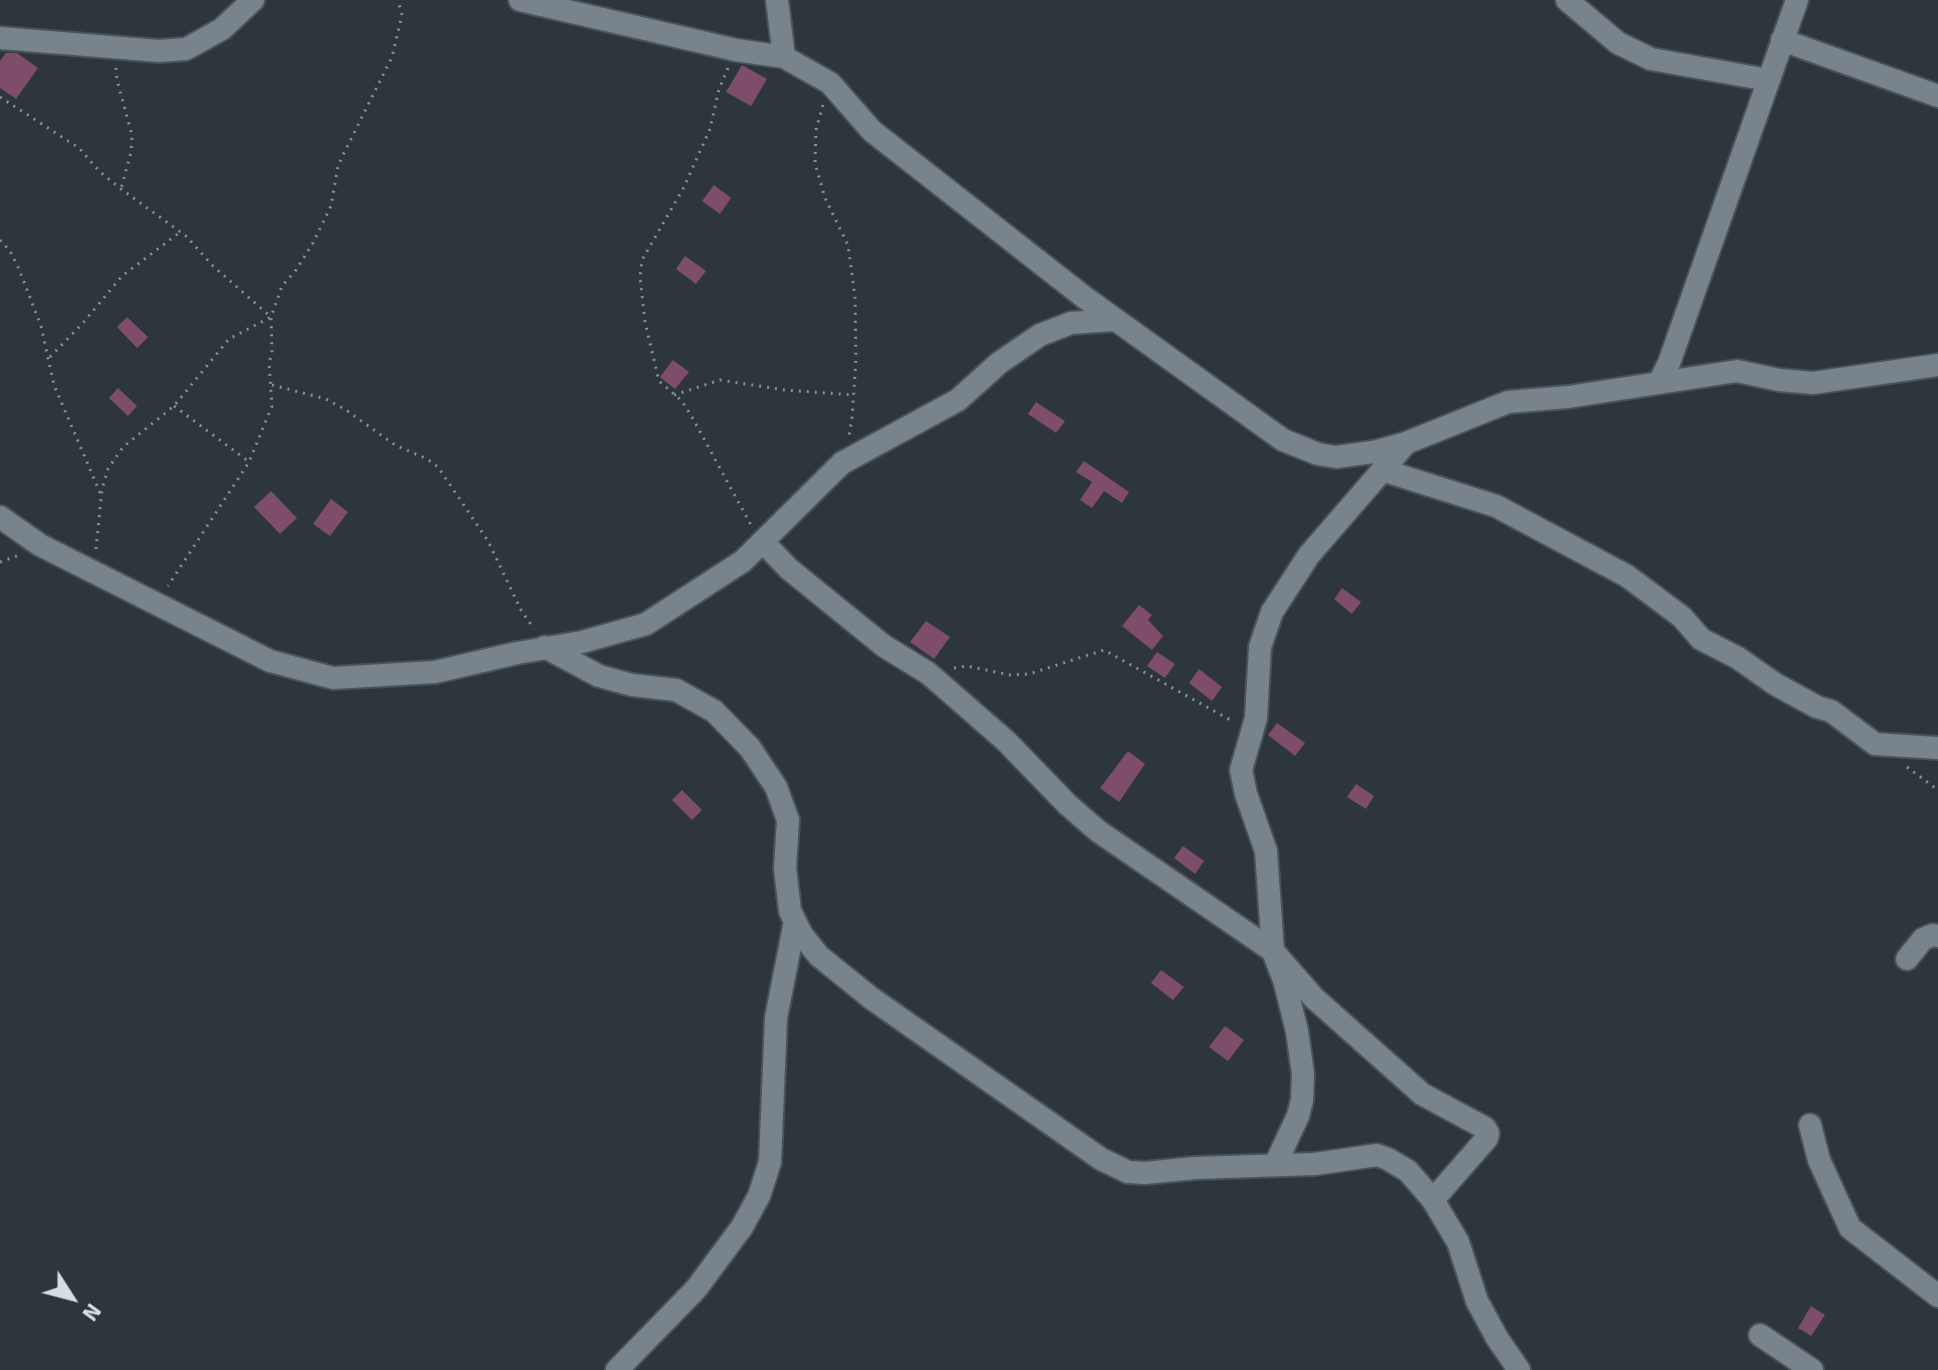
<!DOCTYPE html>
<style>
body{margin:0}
#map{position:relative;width:1938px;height:1370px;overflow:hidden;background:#2d363d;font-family:Signika,sans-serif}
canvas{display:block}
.north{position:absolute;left:32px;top:1258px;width:80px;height:80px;-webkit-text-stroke:6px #2d363d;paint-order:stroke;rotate:126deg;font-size:22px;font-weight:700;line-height:32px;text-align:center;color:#d7dde2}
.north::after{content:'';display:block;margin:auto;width:28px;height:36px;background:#d7dde2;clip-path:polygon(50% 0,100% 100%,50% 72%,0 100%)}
</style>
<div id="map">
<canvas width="1938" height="1370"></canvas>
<div class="north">N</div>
</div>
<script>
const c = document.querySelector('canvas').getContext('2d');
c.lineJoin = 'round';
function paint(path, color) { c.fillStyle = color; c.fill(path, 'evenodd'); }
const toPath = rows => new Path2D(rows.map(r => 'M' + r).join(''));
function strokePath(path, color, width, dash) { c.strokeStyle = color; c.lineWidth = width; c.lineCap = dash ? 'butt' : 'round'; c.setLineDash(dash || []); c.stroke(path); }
const building = toPath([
 [6,53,17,53,38,68,16,99,0,88,0,61],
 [742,65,767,79,751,106,726,92],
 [714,185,731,198,720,214,702,201],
 [685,256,706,271,696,284,676,269],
 [127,317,148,337,137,348,117,327],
 [673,360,689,372,675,389,660,377],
 [118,388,137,406,128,416,109,398],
 [1036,402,1065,421,1056,433,1028,414],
 [1084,461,1129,492,1122,503,1104,491,1092,508,1080,500,1092,482,1076,472],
 [271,491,297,518,280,534,254,507],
 [331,499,348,512,330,536,313,524],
 [1342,588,1361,602,1352,614,1334,599],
 [1139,605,1152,615,1148,620,1163,636,1152,650,1122,626],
 [926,621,950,637,934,659,910,642],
 [1157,652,1175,664,1165,678,1147,666],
 [1199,669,1222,687,1212,701,1189,683],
 [1277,723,1305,743,1295,756,1268,735],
 [1128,751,1145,764,1119,802,1100,788],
 [1356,784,1374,796,1366,809,1347,797],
 [682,790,702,810,692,820,672,800],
 [1183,846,1204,861,1195,874,1174,858],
 [1161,970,1184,987,1173,1000,1151,983],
 [1225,1026,1244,1040,1228,1061,1209,1047],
 [1811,1306,1825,1315,1811,1336,1798,1328]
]);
const path = toPath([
 [116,68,117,80,132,135,131,152,121,189],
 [728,68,719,89,710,129,684,187,642,260,640,277,645,322,659,381,682,401,692,417,752,527],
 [0,97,79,148,99,171,121,189,186,236,213,266,271,317,272,353,269,363,272,406,249,462,168,586],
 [823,105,816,130,815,163,825,198,848,245,855,297,856,359,852,418,849,436],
 [0,240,10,251,19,269,41,326,54,385,101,495],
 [50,357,83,323,122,276,179,233],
 [272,385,326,399,346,410,395,445,427,459,438,467,488,541,521,610,534,629],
 [674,395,720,380,785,390,853,395],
 [174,406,248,461],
 [96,549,102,489,108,469,123,447,174,406,229,339,271,317,282,286,296,270,313,243,331,206,338,166,344,153,392,57,402,15,398,0],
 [0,562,22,554],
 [954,668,967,666,1010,675,1029,674,1104,650,1234,722],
 [1907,767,1938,790]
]);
const minor = toPath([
 [520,0,736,50,784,57,830,83,872,131,1084,297,1283,440,1318,454,1336,457,1373,452,1406,443,1508,402,1568,397,1737,371,1779,380,1813,383,1938,365],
 [777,0,784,57],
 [1567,0,1618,43,1651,59,1768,80],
 [0,38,159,51,186,49,222,29,253,0],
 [1782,40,1938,96],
 [1659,383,1669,363,1797,0],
 [1382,470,1496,506,1627,576,1682,617,1701,639,1738,658,1775,684,1817,707,1831,711,1875,744,1938,748],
 [0,517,40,545,270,661,333,678,435,672,517,653,582,642,646,624,743,561,842,463,958,400,999,363,1040,335,1071,323,1113,320],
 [764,543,789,569,884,646,928,673,1006,741,1068,805,1098,831,1273,951,1314,998,1422,1094,1485,1128,1488,1133,1487,1138,1433,1200],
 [545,647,599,676,632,685,676,690,714,711,750,748,776,787,788,820,785,868,790,911,802,935,819,956,871,998,1101,1159,1128,1172,1145,1173,1195,1168,1315,1164,1377,1155,1388,1159,1408,1171,1433,1200,1458,1242,1477,1301,1497,1338,1519,1370],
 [1907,959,1923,939,1933,935,1938,936],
 [1810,1125,1819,1160,1850,1228,1938,1296],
 [1275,1165,1298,1116,1302,1100,1303,1074,1297,1031,1285,983,1273,951,1266,851,1246,794,1241,770,1256,718,1260,647,1272,612,1309,555,1406,443],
 [1760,1335,1812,1370],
 [617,1370,696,1289,742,1227,759,1196,770,1162,776,1018,795,921]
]);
paint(building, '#7d4d69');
strokePath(minor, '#4b5359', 26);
strokePath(path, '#899096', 3, [2, 6]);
strokePath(minor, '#79838c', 22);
</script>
